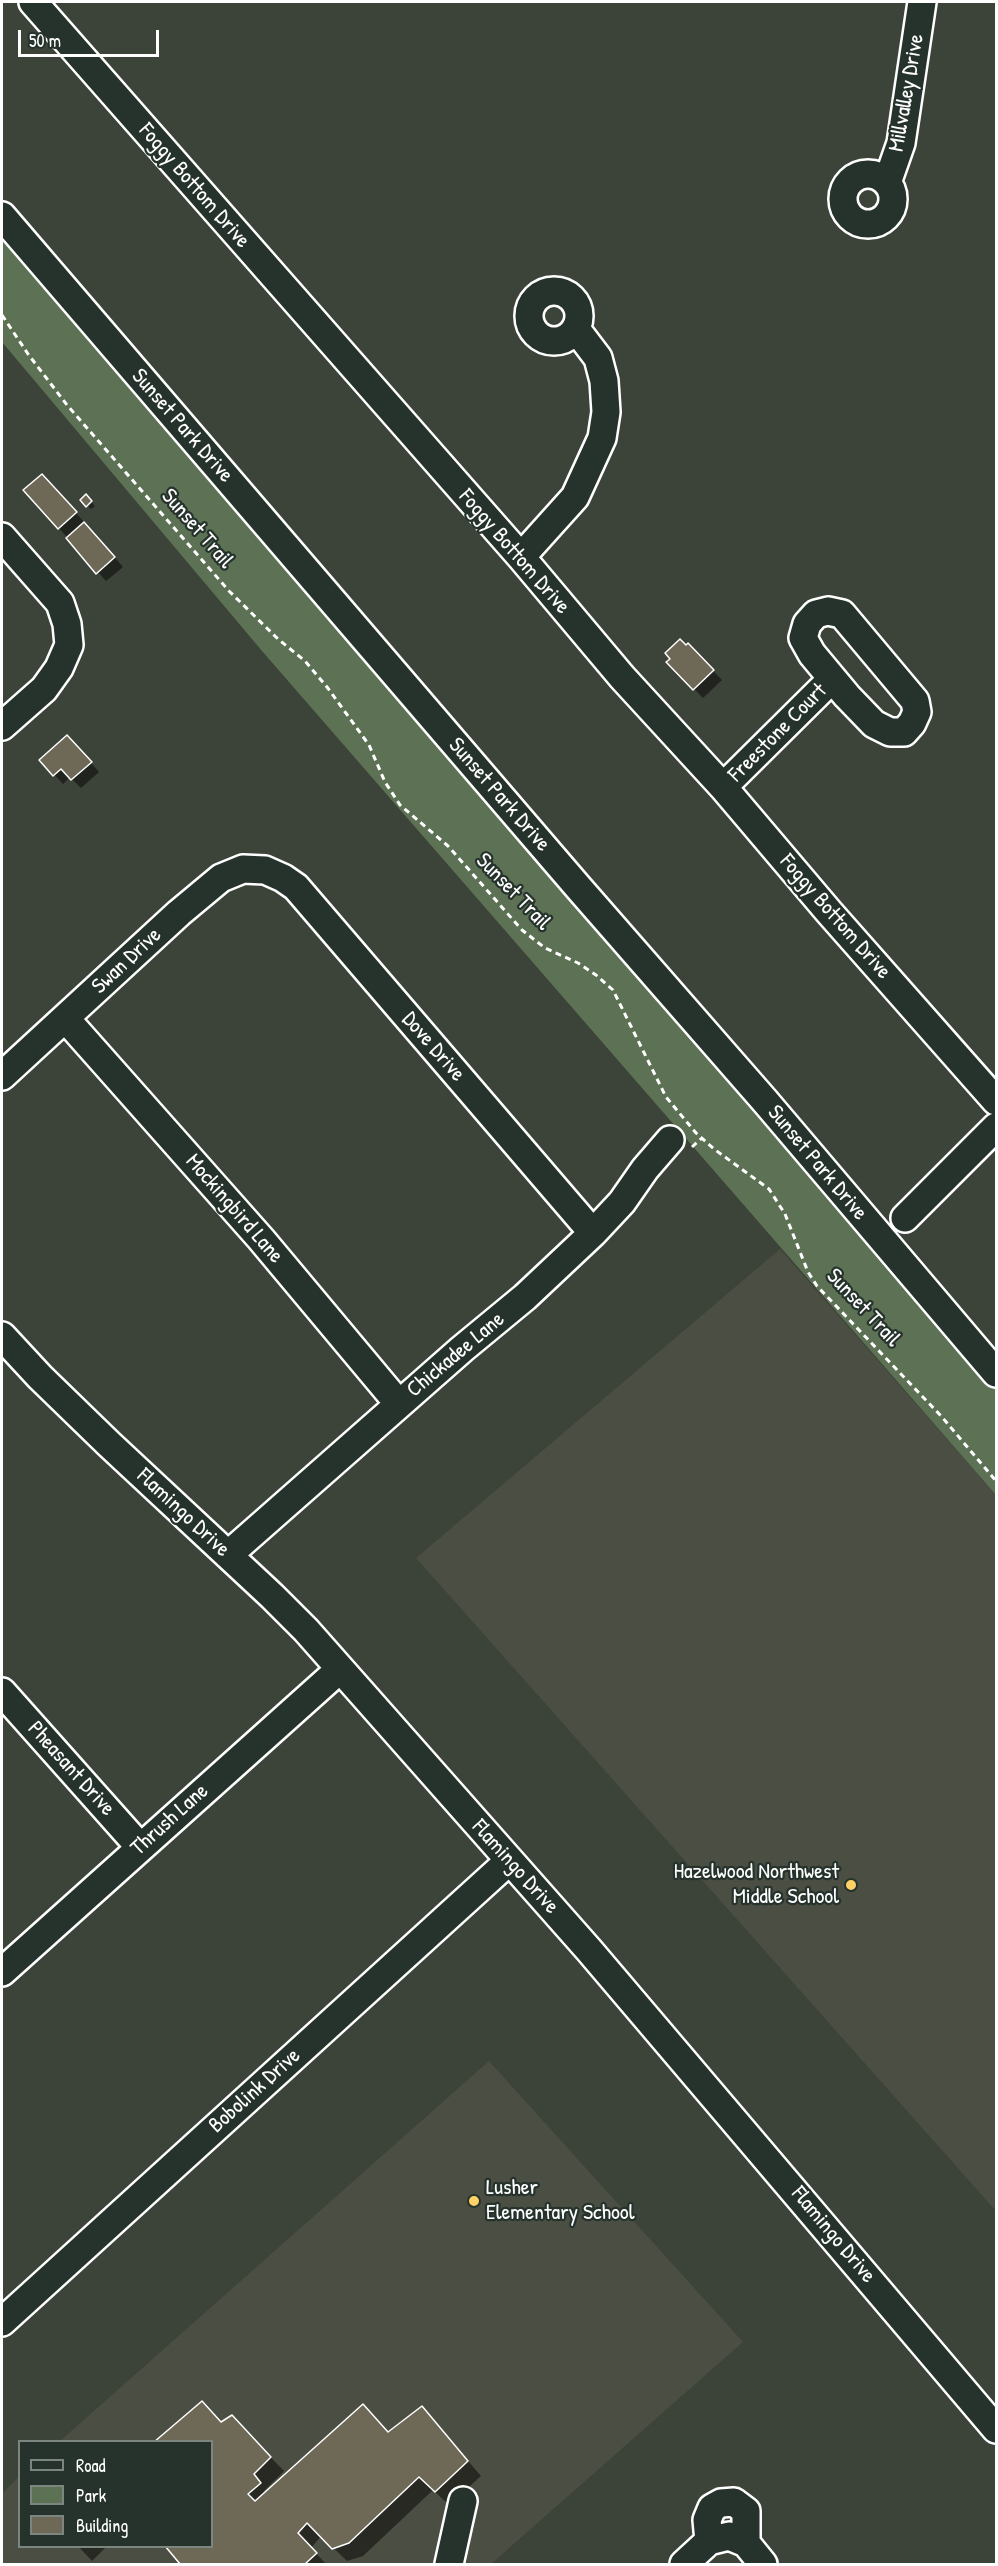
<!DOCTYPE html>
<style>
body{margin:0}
#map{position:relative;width:998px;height:2566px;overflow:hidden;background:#3c4339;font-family:"Patrick Hand",sans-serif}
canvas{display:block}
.frame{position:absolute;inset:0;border:3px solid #fff;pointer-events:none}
.legend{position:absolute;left:18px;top:2440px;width:195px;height:108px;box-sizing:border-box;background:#26332d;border:2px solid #7d8581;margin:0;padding:8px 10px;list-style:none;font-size:18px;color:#fff}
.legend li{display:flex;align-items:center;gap:12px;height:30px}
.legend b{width:30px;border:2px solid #7d8581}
.scale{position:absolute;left:18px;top:30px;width:141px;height:27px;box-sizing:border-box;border:3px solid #fff;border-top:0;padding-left:8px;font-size:18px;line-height:21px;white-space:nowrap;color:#fff;-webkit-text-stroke:4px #26332d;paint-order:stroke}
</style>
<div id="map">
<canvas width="998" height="2566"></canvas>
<div class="frame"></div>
<ul class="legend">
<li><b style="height:8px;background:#26332d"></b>Road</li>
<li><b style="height:16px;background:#5d7154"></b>Park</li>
<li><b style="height:16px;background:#6e6856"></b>Building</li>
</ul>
<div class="scale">50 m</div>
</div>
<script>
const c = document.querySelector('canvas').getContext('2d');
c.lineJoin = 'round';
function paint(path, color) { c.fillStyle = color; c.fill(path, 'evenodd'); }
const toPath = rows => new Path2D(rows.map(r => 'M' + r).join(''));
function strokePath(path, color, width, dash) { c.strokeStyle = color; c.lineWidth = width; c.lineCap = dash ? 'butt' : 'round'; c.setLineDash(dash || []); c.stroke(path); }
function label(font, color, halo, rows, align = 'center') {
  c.font = font + ' "Patrick Hand",sans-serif'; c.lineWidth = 4.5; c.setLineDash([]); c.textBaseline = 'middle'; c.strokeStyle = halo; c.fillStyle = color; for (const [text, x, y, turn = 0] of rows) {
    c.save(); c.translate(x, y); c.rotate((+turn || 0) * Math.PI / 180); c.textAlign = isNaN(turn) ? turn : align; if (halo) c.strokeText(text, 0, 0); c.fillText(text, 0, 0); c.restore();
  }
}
const built = toPath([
 [780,1249,996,1495,996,2211,416,1558],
 [489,2061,743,2342,491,2564,2,2564,2,2493,19,2477,20,2546,212,2546,212,2442,60,2441]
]);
const green = toPath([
 [2,228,996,1384,996,1495,262,651,2,342]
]);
const shadow = toPath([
 [51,484,123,567,106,581,59,528],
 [86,496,95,506,91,509,82,500],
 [688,645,722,680,703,698,669,663],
 [76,746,99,772,81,788,70,777,63,784,41,760],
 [422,2408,481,2476,449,2505,433,2490,363,2556,347,2561,321,2536,311,2548,326,2564,182,2564,169,2546,212,2546,212,2442,222,2423,245,2431,284,2471,264,2491,266,2493,389,2434],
 [78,2546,107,2546,92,2561]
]);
const building = toPath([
 [42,474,77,512,58,529,23,490,42,474],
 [86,494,92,501,86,507,80,500,86,494],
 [84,522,115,557,96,574,66,538,84,522],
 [680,639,686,645,688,643,714,670,693,690,666,662,670,659,665,653,680,639],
 [67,735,92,762,71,780,61,769,53,776,39,760,67,735],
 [202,2401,221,2422,232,2415,271,2457,254,2474,261,2483,248,2494,255,2501,363,2404,388,2432,422,2406,468,2461,435,2492,419,2477,349,2543,332,2549,307,2523,298,2533,317,2553,305,2564,180,2564,165,2546,212,2546,212,2442,154,2442,202,2401]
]);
const path = toPath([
 [2,315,28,354,67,405,229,591,278,639,305,661,327,687,369,745,385,782,400,805,448,846,522,930,545,948,578,963,596,975,613,990,666,1097,696,1133,714,1149,769,1189,785,1214,808,1272,817,1286,942,1417,996,1481],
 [692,1147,702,1138]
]);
const minor = toPath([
 [33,2,521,557,622,677,723,787,829,912,996,1101],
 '843 199a25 25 0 1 1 50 0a25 25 0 1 1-50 0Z',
 [887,183,901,143,922,2],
 [2,216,578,887,765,1101,996,1373],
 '529 316a25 25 0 1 1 50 0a25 25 0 1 1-50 0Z',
 [2,537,60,603,67,624,69,645,59,668,44,689,2,726],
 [521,557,575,497,602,438,606,412,604,381,598,358,576,329],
 [828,611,842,614,915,701,917,712,912,723,904,732,890,732,874,724,847,696,812,654,803,638,807,624,816,614,828,611],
 [723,787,832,679],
 [65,1018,261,1239,399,1404],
 [2,1076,179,913,221,878,243,869,265,870,283,878,296,887,593,1233],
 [905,1218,996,1127],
 [2,1336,40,1377,109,1444,272,1596,306,1630,589,1950,996,2429],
 [228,1555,462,1349,525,1297,593,1233,622,1202,645,1169,670,1140],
 [2,1692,140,1847],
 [2,1972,339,1670],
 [2,2322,509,1861],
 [709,2541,707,2520,712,2508,721,2503,734,2502,746,2511,746,2543],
 [449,2564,463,2501],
 [684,2564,709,2541,729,2536,746,2543,763,2564]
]);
const markers = [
 [851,1885,6,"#ffd166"],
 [474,2201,6,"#ffd166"]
];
const streetNames = [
 ["Millvalley Drive",907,93,-80],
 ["Foggy Bottom Drive",194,186,49],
 ["Sunset Park Drive",182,426,49],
 ["Sunset Trail",197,529,49],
 ["Foggy Bottom Drive",514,552,49],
 ["Freestone Court",778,733,-45],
 ["Sunset Park Drive",499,795,49],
 ["Sunset Trail",513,892,46],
 ["Foggy Bottom Drive",835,917,49],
 ["Swan Drive",127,961,-43],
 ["Dove Drive",433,1047,49],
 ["Sunset Park Drive",817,1163,50],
 ["Mockingbird Lane",234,1209,49],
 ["Sunset Trail",863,1308,47],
 ["Chickadee Lane",456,1355,-40],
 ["Flamingo Drive",183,1513,43],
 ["Pheasant Drive",71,1769,48],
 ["Thrush Lane",170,1820,-42],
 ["Flamingo Drive",515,1867,48],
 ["Bobolink Drive",255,2091,-42],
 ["Flamingo Drive",833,2235,50]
];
const poiNames = [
 ["Hazelwood Northwest",839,1872],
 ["Middle School",839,1897],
 ["Lusher",486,2188,"left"],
 ["Elementary School",486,2213,"left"]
];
paint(built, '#4b4e42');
paint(green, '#5d7154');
paint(shadow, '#0007');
paint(building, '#6e6856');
strokePath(building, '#fff', 1.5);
strokePath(minor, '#fff', 32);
strokePath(path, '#fff', 3, [6, 4.5]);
strokePath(minor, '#26332d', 27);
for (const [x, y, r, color] of markers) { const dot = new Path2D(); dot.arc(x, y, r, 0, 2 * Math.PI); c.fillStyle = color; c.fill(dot); strokePath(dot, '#26332d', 2); }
label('22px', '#fff', '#26332d', streetNames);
label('22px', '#fff', '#26332d', poiNames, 'right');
</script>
